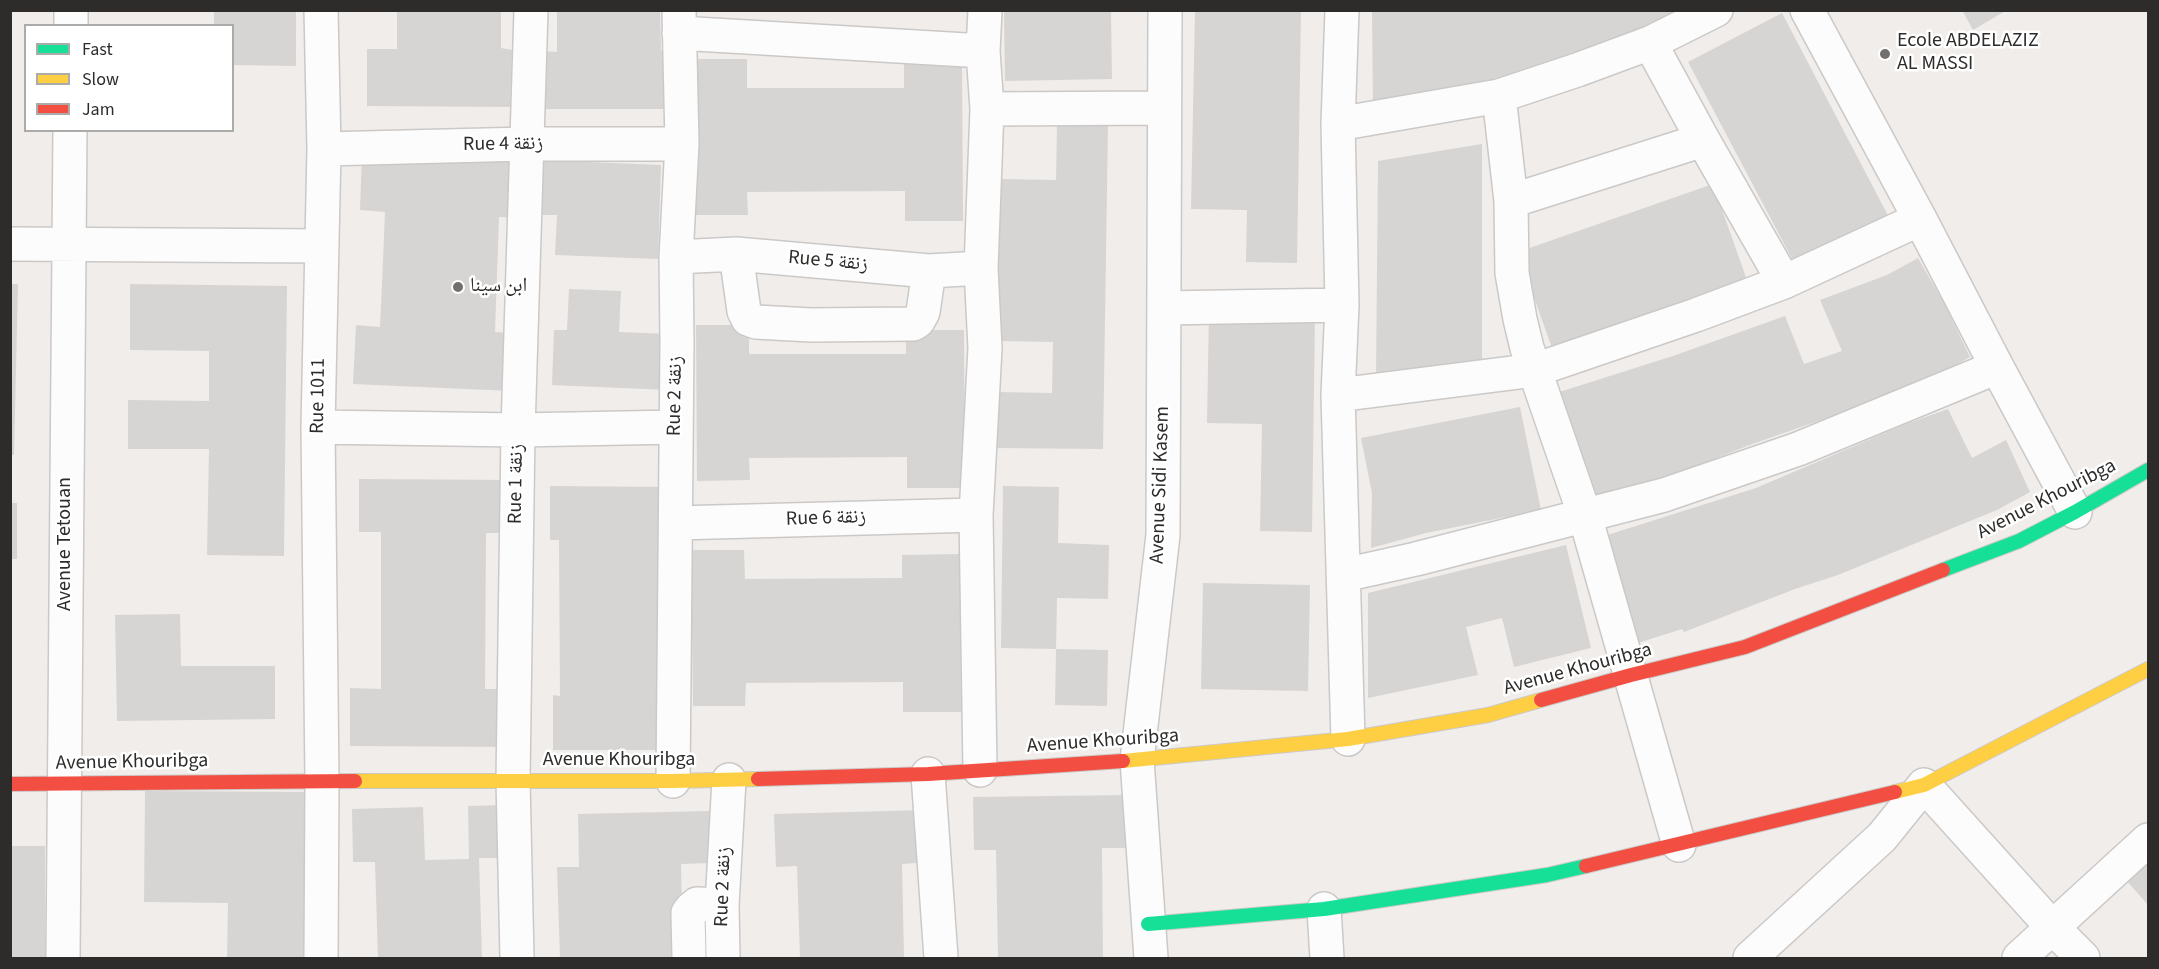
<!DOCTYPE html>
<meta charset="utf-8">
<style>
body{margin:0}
#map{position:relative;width:2159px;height:969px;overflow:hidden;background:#f0edeb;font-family:"Source Sans 3",sans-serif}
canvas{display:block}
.frame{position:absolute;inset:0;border:12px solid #2e2c2a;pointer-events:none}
.legend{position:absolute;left:24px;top:24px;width:210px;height:108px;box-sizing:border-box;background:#fff;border:2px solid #ababaa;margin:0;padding:8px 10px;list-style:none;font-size:18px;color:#2e2c2a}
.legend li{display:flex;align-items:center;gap:12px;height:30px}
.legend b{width:30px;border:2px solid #ababaa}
</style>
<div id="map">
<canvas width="2159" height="969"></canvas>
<div class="frame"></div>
<ul class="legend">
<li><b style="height:8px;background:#16e098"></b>Fast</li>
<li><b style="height:8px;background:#ffcf43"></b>Slow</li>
<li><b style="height:8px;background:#f24e42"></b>Jam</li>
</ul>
</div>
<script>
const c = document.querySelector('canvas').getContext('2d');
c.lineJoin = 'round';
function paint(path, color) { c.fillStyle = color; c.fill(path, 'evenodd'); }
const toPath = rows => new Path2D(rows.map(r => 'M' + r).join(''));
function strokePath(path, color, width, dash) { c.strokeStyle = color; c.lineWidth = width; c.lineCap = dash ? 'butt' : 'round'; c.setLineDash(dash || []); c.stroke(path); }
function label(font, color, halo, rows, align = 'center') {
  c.font = font + ' "Source Sans 3","Noto Naskh Arabic",sans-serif'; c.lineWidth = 5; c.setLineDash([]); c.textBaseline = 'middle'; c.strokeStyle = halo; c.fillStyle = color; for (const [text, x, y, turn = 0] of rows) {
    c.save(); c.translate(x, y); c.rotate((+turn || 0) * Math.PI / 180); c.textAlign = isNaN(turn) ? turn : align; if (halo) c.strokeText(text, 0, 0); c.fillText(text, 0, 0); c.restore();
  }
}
const building = toPath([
 [214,10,296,10,296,66,232,65,232,26,214,26],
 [397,10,501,10,501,48,512,50,510,107,367,106,367,49,397,49],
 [557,10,660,10,661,51,669,51,669,109,543,109,543,51,557,52],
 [1004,10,1111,10,1112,79,1005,81],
 [1195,10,1301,10,1297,263,1246,262,1247,210,1191,209],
 [1372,10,1709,10,1443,100,1373,112],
 [1962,10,2007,10,1973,30],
 [1782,13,1893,225,1800,274,1688,62],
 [694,59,747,59,747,88,904,88,904,64,962,63,963,221,905,221,905,191,747,192,748,215,695,215],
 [1057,123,1108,124,1103,449,996,448,997,392,1052,393,1053,342,998,341,1000,179,1056,180],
 [1482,144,1482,376,1376,376,1378,161],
 [362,154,523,161,520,218,499,217,495,332,514,333,511,391,353,384,356,325,380,327,382,285,385,212,360,210],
 [543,160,661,165,658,259,555,255,557,215,540,215],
 [1713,184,1748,283,1553,351,1518,252],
 [1918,258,1945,305,1970,357,1936,376,1903,391,1747,446,1674,475,1590,501,1553,394,1673,356,1785,316,1804,364,1842,351,1820,300,1887,275],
 [10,284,18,284,14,455,10,455],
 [130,284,287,286,284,556,207,555,209,449,128,449,128,400,209,401,209,351,130,350],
 [569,289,621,291,619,332,670,334,668,390,552,385,554,330,567,330],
 [1209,312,1315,314,1312,532,1260,531,1262,424,1207,423],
 [696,325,749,325,749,354,906,354,906,330,964,330,965,488,907,488,907,457,749,458,750,480,697,481],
 [1520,407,1541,510,1426,533,1371,548,1372,493,1361,438],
 [1948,409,1972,458,2006,440,2030,492,1997,510,1838,575,1795,589,1684,632,1682,629,1638,643,1601,537,1756,488,1906,424],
 [359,479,515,480,512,533,486,533,485,689,509,689,509,747,350,746,350,688,381,689,381,532,359,532],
 [550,486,669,487,667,750,553,750,553,695,560,696,559,540,550,540],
 [1003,486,1059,487,1058,543,1109,545,1108,599,1057,598,1056,649,1001,648],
 [10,503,17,503,17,559,10,559],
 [1566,545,1591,648,1514,667,1502,618,1466,627,1478,675,1368,698,1368,593],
 [691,550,744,550,745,579,902,578,902,555,960,554,961,712,903,712,903,682,746,683,745,706,693,706],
 [1203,583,1310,585,1308,691,1201,689],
 [180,614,181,666,275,666,275,719,117,721,115,615],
 [1056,649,1108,650,1107,706,1055,705],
 [145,791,310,792,309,958,227,958,228,903,144,902],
 [1130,795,1131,848,1102,848,1103,958,998,958,996,850,974,850,973,797],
 [509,805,510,858,479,858,482,958,378,958,375,862,353,862,352,809,423,807,425,860,469,859,468,806],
 [927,810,930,862,902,864,904,958,800,958,797,866,776,867,774,814],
 [710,811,712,863,681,864,683,958,560,958,557,867,579,867,578,814],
 [2148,845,2148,905,2119,872],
 [10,846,45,846,45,958,10,958]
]);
const street = toPath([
 [321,10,324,149,318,427,322,781,321,958],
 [1342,10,1338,124,1342,305,1338,395,1348,739],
 [1807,10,1920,219,1997,367],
 [71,26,71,10],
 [679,33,983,51],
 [1499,96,1511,201,1512,273,1520,319,1527,348,1585,516,1679,845],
 [987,109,1164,108],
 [1338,124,1499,96,1577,70,1650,43,1716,10],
 [1703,140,1784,282],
 [324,149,527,144,682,144],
 [1511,201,1703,140,1650,43],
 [10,244,322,246],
 [736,254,744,311,748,319,756,322,811,325,913,324,918,321,923,312,929,271],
 [676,257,736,254,929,271,981,268],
 [1164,308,1342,305],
 [1338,395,1535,370,1696,315,1784,282,1920,219],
 [318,427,518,430,676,427],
 [676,523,976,515],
 [1344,575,1416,559,1664,495,1798,449,1997,367,2075,512],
 [980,770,976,515,985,348,981,268,987,109,983,51,985,10],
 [928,774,941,958],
 [673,781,677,343,676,257,682,144,679,10],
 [1324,909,1327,958],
 [63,958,70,130],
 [517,958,513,780,518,430,531,10],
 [689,958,688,913,691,909,697,904,722,905],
 [723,958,722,905,729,780],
 [1151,958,1137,760,1163,535,1165,10],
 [1750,958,1882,837,1924,785,2053,928,2083,958],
 [2019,958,2148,840]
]);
const fast = toPath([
 [1943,570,2019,541,2075,512,2148,470],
 [1148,924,1324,909,1547,875,1586,866]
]);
const slow = toPath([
 [1123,761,1348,739,1488,715,1541,700],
 [355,781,673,781,758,779],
 [1895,792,1924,785,2148,669]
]);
const jam = toPath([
 [1541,700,1631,675,1745,647,1943,570],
 [758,779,928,774,1123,761],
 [10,784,355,781],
 [1586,866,1895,792]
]);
const markers = [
 [1885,54,6,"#72706e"],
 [458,287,6,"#72706e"]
];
const poiNames = [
 ["Ecole ABDELAZIZ",1897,42],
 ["AL MASSI",1897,65],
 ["ابن سينا",470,287]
];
const streetNames = [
 ["Rue 4 زنقة",503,145,-1],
 ["Rue 5 زنقة",828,262,5],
 ["Rue 1011",319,396,-89],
 ["Rue 2 زنقة",676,396,-89],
 ["Rue 1 زنقة",517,484,-89],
 ["Avenue Sidi Kasem",1161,485,-88],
 ["Avenue Khouribga",2047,500,-27],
 ["Rue 6 زنقة",826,519,-2],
 ["Avenue Tetouan",66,544,-90],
 ["Avenue Khouribga",1578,670,-15],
 ["Avenue Khouribga",1103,742,-4],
 ["Avenue Khouribga",619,761],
 ["Avenue Khouribga",132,763,-1],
 ["Rue 2 زنقة",724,887,-88]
];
paint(building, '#d7d5d3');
strokePath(street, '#cbc9c7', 36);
strokePath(fast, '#cbc9c7', 16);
strokePath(slow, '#cbc9c7', 16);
strokePath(jam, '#cbc9c7', 16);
strokePath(street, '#fdfcfc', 33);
strokePath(fast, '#16e098', 14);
strokePath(slow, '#ffcf43', 14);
strokePath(jam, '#f24e42', 14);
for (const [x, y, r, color] of markers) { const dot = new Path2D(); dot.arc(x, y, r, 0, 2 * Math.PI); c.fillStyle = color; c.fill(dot); strokePath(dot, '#fff', 2); }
label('20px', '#2e2c2a', '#fff', poiNames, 'left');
label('20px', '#2e2c2a', '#fff', streetNames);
</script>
